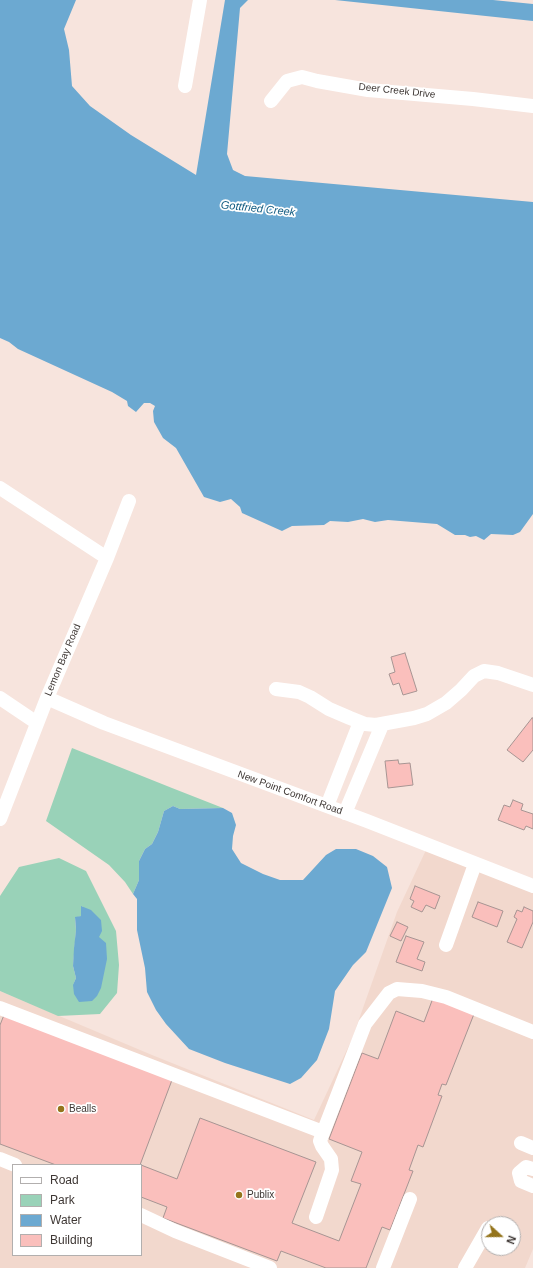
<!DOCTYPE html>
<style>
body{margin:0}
#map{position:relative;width:533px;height:1268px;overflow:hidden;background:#f7e4dd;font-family:Arial,sans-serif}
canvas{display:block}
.legend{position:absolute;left:12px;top:1164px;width:130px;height:92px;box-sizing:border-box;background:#fff;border:1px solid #b2afae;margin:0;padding:5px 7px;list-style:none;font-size:12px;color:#3e3734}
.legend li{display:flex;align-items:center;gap:8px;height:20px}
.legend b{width:20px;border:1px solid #b2afae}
.north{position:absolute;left:481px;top:1216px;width:40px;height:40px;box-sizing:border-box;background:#fff;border:1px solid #b2afae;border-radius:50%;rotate:111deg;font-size:11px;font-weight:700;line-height:16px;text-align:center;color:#3e3734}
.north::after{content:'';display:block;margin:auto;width:14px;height:18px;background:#94741b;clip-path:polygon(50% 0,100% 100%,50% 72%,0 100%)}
</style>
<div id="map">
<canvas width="533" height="1268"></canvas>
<ul class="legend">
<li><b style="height:5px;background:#fff"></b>Road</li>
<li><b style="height:11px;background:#99d2b8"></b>Park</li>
<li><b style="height:11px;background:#6ca9d1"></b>Water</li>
<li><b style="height:11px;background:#fabfbc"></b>Building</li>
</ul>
<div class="north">N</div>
</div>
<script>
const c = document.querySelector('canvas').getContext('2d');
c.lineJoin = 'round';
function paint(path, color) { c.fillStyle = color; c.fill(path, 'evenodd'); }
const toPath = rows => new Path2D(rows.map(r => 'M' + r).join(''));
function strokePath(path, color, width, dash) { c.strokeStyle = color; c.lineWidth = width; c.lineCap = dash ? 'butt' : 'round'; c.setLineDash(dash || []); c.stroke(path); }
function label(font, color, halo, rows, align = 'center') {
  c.font = font + ' Arial,sans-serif'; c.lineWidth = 3.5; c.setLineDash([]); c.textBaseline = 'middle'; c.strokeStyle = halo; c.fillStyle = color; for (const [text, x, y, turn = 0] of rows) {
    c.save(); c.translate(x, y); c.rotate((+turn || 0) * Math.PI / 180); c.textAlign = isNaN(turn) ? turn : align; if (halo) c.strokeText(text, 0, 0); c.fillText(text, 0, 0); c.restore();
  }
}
const built = toPath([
 [426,850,533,892,533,1249,525,1268,0,1268,0,991,152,1055,314,1120,352,1039,397,912],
 [13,1165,141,1165,141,1255,13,1255],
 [489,1224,513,1224,513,1248,489,1248]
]);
const green = toPath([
 [72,748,172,788,223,808,180,809,173,806,164,811,158,832,152,844,145,849,139,861,139,880,133,894,125,882,109,865,46,821],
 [59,858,86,871,116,931,119,965,117,993,100,1014,58,1016,0,991,0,896,19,867],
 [82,906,99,937,73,985,76,978,73,966,76,930,75,918,81,916]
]);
const water = toPath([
 [0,0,76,0,64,29,69,50,72,86,90,106,131,135,196,175,225,0,248,0,240,8,227,154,233,170,245,176,533,202,533,514,520,532,513,535,491,534,484,540,476,536,470,537,465,535,455,535,437,524,388,520,375,522,363,519,348,522,330,521,324,525,292,526,282,531,242,513,240,507,231,499,220,502,204,497,176,448,163,438,154,422,153,411,155,406,150,403,144,403,136,412,128,406,127,401,112,392,18,349,9,342,0,338],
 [335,0,493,0,533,4,533,21],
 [173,806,180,809,223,808,232,813,236,825,233,836,232,849,241,863,263,874,280,880,303,880,326,855,336,849,356,849,373,856,387,867,392,888,366,952,353,965,335,991,329,1029,317,1060,301,1078,290,1084,225,1063,189,1049,166,1024,156,1010,147,992,145,968,137,930,137,899,133,894,139,880,139,861,145,849,152,844,158,832,164,811],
 [81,906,91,910,101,920,102,931,99,937,106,943,107,959,101,988,97,996,92,1001,79,1002,74,994,73,985,76,978,73,966,74,948,76,930,75,917,81,916]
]);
const building = toPath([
 [405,653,417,691,403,695,399,683,393,685,389,674,395,672,391,657,405,653],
 [532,718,533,718,533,750,523,762,507,750,532,718],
 [398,760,399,764,410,763,413,785,388,788,385,761,398,760],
 [513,800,523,804,521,810,533,814,533,829,526,826,524,830,498,820,504,805,510,807,513,800],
 [415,886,440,896,435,909,426,905,422,912,411,907,414,901,410,899,415,886],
 [478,902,503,911,497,927,472,917,478,902],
 [524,907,533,911,533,922,522,948,507,942,517,919,514,917,517,910,522,912,524,907],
 [397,922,408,927,401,941,390,936,397,922],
 [406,936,424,942,417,959,425,962,422,971,396,962,406,936],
 [433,998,474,1014,446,1085,442,1084,438,1095,442,1096,423,1147,418,1145,409,1170,413,1171,390,1230,382,1227,366,1268,326,1268,281,1251,277,1261,163,1218,167,1207,141,1197,141,1165,177,1179,200,1118,316,1162,292,1223,339,1241,361,1184,351,1181,362,1152,329,1139,362,1053,378,1059,396,1011,424,1022,433,998],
 [4,1015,172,1080,140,1165,56,1165,0,1144,0,1025,4,1015]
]);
const minor = toPath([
 [185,86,200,0],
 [271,101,287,81,302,77,317,81,368,90,473,99,533,106],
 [0,488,107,558],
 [276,689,299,692,310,697,329,709,350,718,365,724,376,725,414,718,427,714,446,703,461,690,474,676,484,671,498,673,533,685],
 [0,698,37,723],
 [47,698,104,723,367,821,533,886],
 [327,806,360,722],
 [345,813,382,725],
 [0,819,47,698,107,558,129,501],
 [446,945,475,864],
 [0,1008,323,1132],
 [521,1143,533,1148],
 [0,1159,15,1165],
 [519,1173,521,1181,533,1186],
 [519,1173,526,1167,533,1169],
 [141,1215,175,1231,270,1268],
 [316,1217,332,1170,331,1159,322,1146,320,1141,321,1138,365,1024,389,993,397,989,422,991,446,997,533,1032],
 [383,1268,410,1199],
 [465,1268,488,1228]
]);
const markers = [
 [61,1109,4,"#94741b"],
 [239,1195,4,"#94741b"]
];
const streetNames = [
 ["Deer Creek Drive",397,91,6],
 ["Lemon Bay Road",63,660,-67],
 ["New Point Comfort Road",290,793,20]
];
const poiNames = [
 ["Bealls",69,1109],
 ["Publix",247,1195]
];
const waterNames = [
 ["Gottfried Creek",258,209,6]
];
paint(built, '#f2d8cd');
paint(green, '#99d2b8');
paint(water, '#6ca9d1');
paint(building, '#fabfbc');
strokePath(building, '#a79593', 1);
strokePath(minor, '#fff', 14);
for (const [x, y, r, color] of markers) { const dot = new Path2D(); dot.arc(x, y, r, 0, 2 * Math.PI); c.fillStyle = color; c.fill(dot); strokePath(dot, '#fff', 1.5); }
label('10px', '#3e3734', '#fff', streetNames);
label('10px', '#3e3734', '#fff', poiNames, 'left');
label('italic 11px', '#105b81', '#fff', waterNames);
</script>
